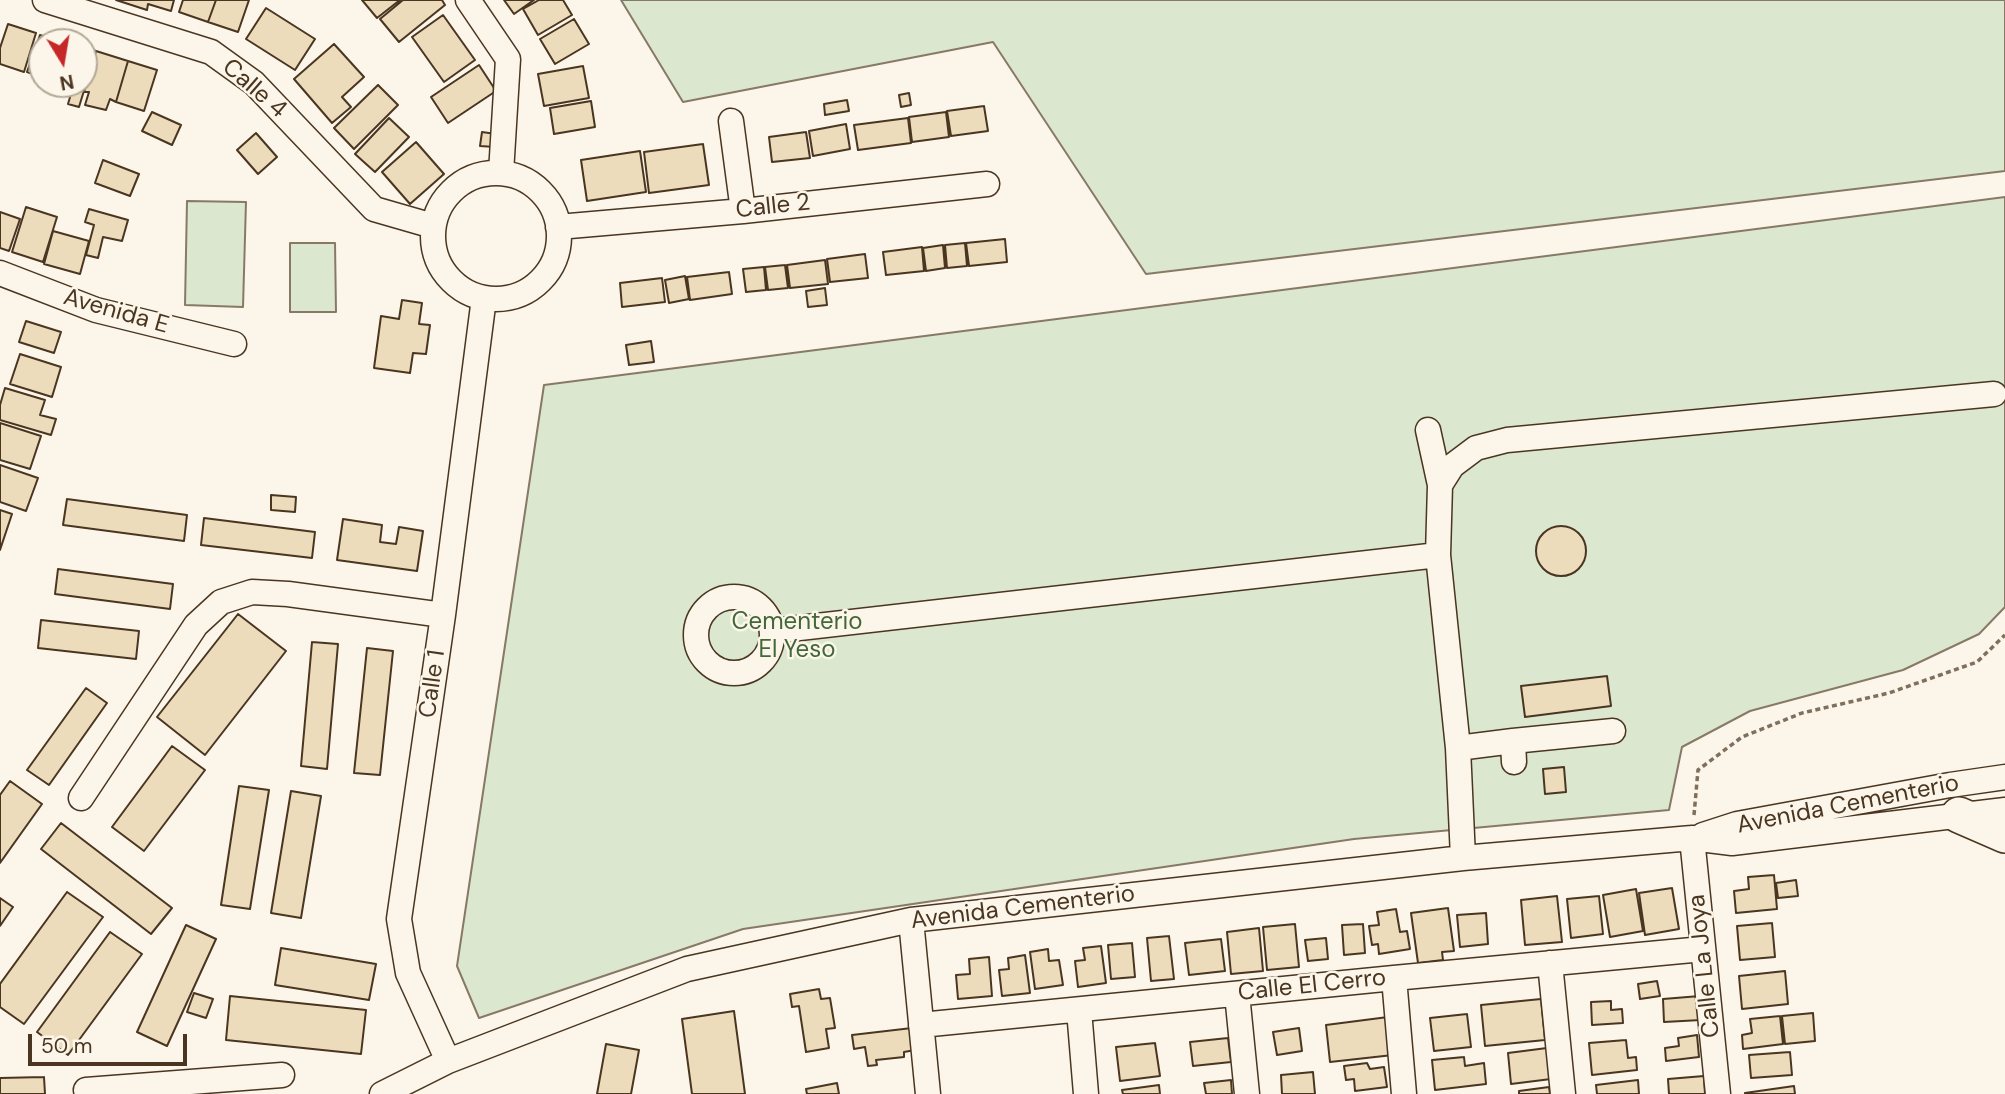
<!DOCTYPE html>
<style>
body{margin:0}
#map{position:relative;width:2005px;height:1094px;overflow:hidden;background:#fbf6e9;font-family:"DM Sans",sans-serif}
canvas{display:block}
.north{position:absolute;left:28px;top:28px;width:70px;height:70px;box-sizing:border-box;background:#fbf6e9;border:2px solid #b4a999;border-radius:50%;rotate:169deg;font-size:19px;font-weight:700;line-height:28px;text-align:center;color:#4a3520}
.north::after{content:'';display:block;margin:auto;width:24px;height:32px;background:#c62828;clip-path:polygon(50% 0,100% 100%,50% 72%,0 100%)}
.scale{position:absolute;left:28px;top:1034px;width:159px;height:32px;box-sizing:border-box;border:4px solid #4a3520;border-top:0;padding-left:9px;font-size:21px;line-height:24px;white-space:nowrap;color:#4a3520;-webkit-text-stroke:5px #fbf6e9;paint-order:stroke}
</style>
<div id="map">
<canvas width="2005" height="1094"></canvas>
<div class="north">N</div>
<div class="scale">50 m</div>
</div>
<script>
const c = document.querySelector('canvas').getContext('2d');
c.lineJoin = 'round';
function paint(path, color) { c.fillStyle = color; c.fill(path, 'evenodd'); }
const toPath = rows => new Path2D(rows.map(r => 'M' + r).join(''));
function strokePath(path, color, width, dash) { c.strokeStyle = color; c.lineWidth = width; c.lineCap = dash ? 'butt' : 'round'; c.setLineDash(dash || []); c.stroke(path); }
function label(font, color, halo, rows, align = 'center') {
  c.font = font + ' "DM Sans",sans-serif'; c.lineWidth = 5; c.setLineDash([]); c.textBaseline = 'middle'; c.strokeStyle = halo; c.fillStyle = color; for (const [text, x, y, turn = 0] of rows) {
    c.save(); c.translate(x, y); c.rotate((+turn || 0) * Math.PI / 180); c.textAlign = isNaN(turn) ? turn : align; if (halo) c.strokeText(text, 0, 0); c.fillText(text, 0, 0); c.restore();
  }
}
const green = toPath([
 [621,0,2005,0,2005,171,1146,274,993,42,683,102,621,0],
 [2005,197,2005,607,1979,634,1903,670,1750,711,1682,747,1669,810,1354,839,743,929,479,1018,457,966,544,385,2005,197],
 [187,201,246,202,243,307,185,305,187,201],
 [290,243,335,243,336,312,290,312,290,243]
]);
const building = toPath([
 [116,0,174,0,171,11,148,4,147,10,116,0],
 [183,0,216,0,208,22,179,12,183,0],
 [216,0,249,0,238,32,208,22,216,0],
 [362,0,400,0,377,18,362,0],
 [403,0,442,0,445,5,399,42,380,19,403,0],
 [504,0,534,0,514,14,504,0],
 [539,0,563,0,572,15,538,35,523,9,539,0],
 [266,8,315,39,295,70,246,39,266,8],
 [443,15,475,60,444,82,412,37,443,15],
 [574,19,589,44,555,64,540,39,574,19],
 [8,24,36,33,24,72,0,64,0,48,8,24],
 [40,35,61,42,42,42,42,77,27,72,40,35],
 [334,44,364,77,342,97,351,107,332,123,294,79,334,44],
 [84,47,96,51,79,107,68,104,73,87,61,84,84,84,84,47],
 [96,51,128,61,116,102,110,99,106,110,85,105,89,92,84,92,96,51],
 [128,61,157,70,144,111,116,102,128,61],
 [479,65,496,91,448,123,431,97,479,65],
 [583,66,589,98,544,106,538,74,583,66],
 [378,85,398,105,354,149,334,128,378,85],
 [909,93,911,105,901,107,899,95,909,93],
 [847,100,849,111,825,115,824,104,847,100],
 [591,101,595,127,554,134,550,108,591,101],
 [984,106,988,131,951,136,947,111,984,106],
 [152,112,181,125,172,145,142,131,152,112],
 [946,112,949,137,912,142,909,117,946,112],
 [389,118,409,137,375,172,355,154,389,118],
 [908,118,911,143,858,150,854,125,908,118],
 [846,124,850,149,813,156,809,131,846,124],
 [482,132,496,134,495,147,480,146,482,132],
 [806,132,810,158,772,162,769,137,806,132],
 [256,133,277,157,258,174,237,150,256,133],
 [416,142,444,174,410,204,382,172,416,142],
 [703,144,709,185,649,193,644,152,703,144],
 [640,151,646,192,587,201,581,160,640,151],
 [103,160,139,174,130,196,95,183,103,160],
 [26,207,57,217,43,262,12,252,26,207],
 [89,209,128,220,122,241,103,237,98,258,86,255,94,225,85,222,89,209],
 [0,212,20,219,9,251,0,248,0,212],
 [53,231,89,241,80,274,44,264,53,231],
 [1005,239,1007,262,969,266,966,243,1005,239],
 [965,243,967,266,947,268,945,245,965,243],
 [943,245,945,268,926,271,923,248,943,245],
 [922,247,924,271,886,275,883,252,922,247],
 [865,254,868,278,830,282,827,259,865,254],
 [825,260,828,284,790,288,787,265,825,260],
 [785,265,788,288,768,290,765,267,785,265],
 [764,267,766,290,746,292,743,269,764,267],
 [729,272,732,294,690,300,687,277,729,272],
 [685,276,689,299,669,303,665,280,685,276],
 [662,278,665,302,622,307,620,283,662,278],
 [825,288,827,305,808,307,806,291,825,288],
 [402,300,422,303,419,324,430,325,426,354,413,353,410,373,374,368,381,316,399,319,402,300],
 [26,321,61,332,54,353,19,342,26,321],
 [651,341,654,362,629,365,626,345,651,341],
 [20,354,61,367,52,397,10,384,20,354],
 [5,388,45,400,40,415,56,419,51,435,0,420,0,405,5,388],
 [0,423,41,436,30,469,0,460,0,423],
 [0,465,38,478,26,511,0,502,0,465],
 [271,495,296,497,295,512,271,510,271,495],
 [67,499,187,515,184,541,63,525,67,499],
 [0,510,12,514,0,550,0,510],
 [204,518,315,532,312,558,201,545,204,518],
 [343,519,382,525,380,542,396,544,399,527,423,531,417,571,337,560,343,519],
 '1536 551a25 25 0 1 1 50 0a25 25 0 1 1-50 0Z',
 [58,569,173,584,170,609,55,594,58,569],
 [238,614,286,651,205,755,157,717,238,614],
 [41,620,139,631,136,659,38,648,41,620],
 [312,642,338,644,327,769,301,766,312,642],
 [367,648,393,651,380,775,354,773,367,648],
 [1607,676,1611,706,1525,717,1521,686,1607,676],
 [86,688,107,703,49,785,27,770,86,688],
 [172,746,205,770,144,851,112,827,172,746],
 [1564,767,1566,792,1545,794,1543,769,1564,767],
 [10,781,42,804,0,863,0,795,10,781],
 [239,786,269,790,250,909,221,905,239,786],
 [291,791,321,796,301,918,271,913,291,791],
 [61,823,172,908,151,934,41,849,61,823],
 [1774,875,1777,909,1736,913,1734,891,1749,889,1748,877,1774,875],
 [1796,880,1798,896,1778,898,1776,883,1796,880],
 [1672,888,1679,929,1645,935,1639,893,1672,888],
 [1636,889,1643,931,1610,937,1603,895,1636,889],
 [67,892,103,917,24,1024,0,1007,0,984,67,892],
 [1557,896,1562,942,1525,945,1521,900,1557,896],
 [1599,896,1603,934,1571,938,1567,899,1599,896],
 [0,898,13,907,0,926,0,898],
 [1448,908,1454,951,1442,952,1443,960,1418,963,1411,913,1448,908],
 [1396,909,1400,932,1407,931,1410,949,1379,954,1378,944,1372,945,1369,926,1379,925,1377,912,1396,909],
 [1486,913,1488,944,1460,947,1457,915,1486,913],
 [1772,923,1775,957,1740,960,1737,926,1772,923],
 [1295,924,1299,967,1267,970,1263,927,1295,924],
 [1363,924,1365,953,1344,955,1342,925,1363,924],
 [186,925,216,939,167,1046,137,1032,186,925],
 [1259,928,1263,971,1231,974,1227,932,1259,928],
 [110,932,142,954,68,1055,37,1032,110,932],
 [1169,936,1174,979,1151,981,1147,938,1169,936],
 [1326,938,1328,959,1308,961,1305,940,1326,938],
 [1221,939,1225,971,1189,975,1185,943,1221,939],
 [1132,943,1135,977,1111,979,1108,945,1132,943],
 [1101,946,1106,983,1078,987,1075,961,1085,960,1083,948,1101,946],
 [281,948,376,964,369,1000,275,985,281,948],
 [1048,949,1049,961,1059,960,1063,985,1035,989,1030,952,1048,949],
 [1025,955,1030,993,1002,996,999,970,1009,969,1008,958,1025,955],
 [989,957,992,996,958,999,956,975,970,974,969,959,989,957],
 [1785,971,1788,1004,1742,1009,1739,976,1785,971],
 [1657,981,1660,996,1640,999,1638,984,1657,981],
 [819,989,821,999,830,998,835,1028,826,1029,829,1048,806,1052,799,1006,792,1007,790,994,819,989],
 [194,993,213,999,206,1018,187,1012,194,993],
 [230,996,366,1010,361,1054,226,1040,230,996],
 [1700,996,1701,1020,1664,1022,1663,999,1700,996],
 [1541,999,1545,1040,1485,1046,1481,1005,1541,999],
 [1611,1001,1611,1010,1622,1009,1623,1023,1592,1025,1591,1002,1611,1001],
 [734,1011,745,1094,692,1094,682,1019,734,1011],
 [1813,1013,1815,1041,1785,1044,1782,1016,1813,1013],
 [1467,1014,1471,1047,1434,1051,1430,1018,1467,1014],
 [1780,1016,1783,1044,1743,1049,1742,1035,1752,1033,1750,1019,1780,1016],
 [1388,1017,1393,1055,1330,1062,1326,1025,1388,1017],
 [912,1028,915,1050,904,1052,904,1057,876,1060,877,1065,868,1066,865,1047,854,1049,852,1035,912,1028],
 [1299,1028,1302,1051,1277,1055,1273,1032,1299,1028],
 [1697,1035,1699,1057,1666,1061,1665,1048,1679,1046,1678,1038,1697,1035],
 [1228,1038,1231,1062,1193,1066,1190,1042,1228,1038],
 [1626,1040,1628,1058,1636,1057,1637,1070,1592,1075,1589,1043,1626,1040],
 [1155,1043,1160,1076,1120,1081,1116,1047,1155,1043],
 [606,1044,639,1050,631,1094,597,1094,606,1044],
 [1547,1048,1551,1079,1511,1084,1508,1053,1547,1048],
 [1790,1052,1792,1075,1751,1078,1749,1055,1790,1052],
 [1464,1057,1465,1066,1484,1063,1486,1084,1435,1090,1432,1060,1464,1057],
 [1367,1063,1370,1069,1384,1067,1387,1087,1355,1091,1354,1079,1346,1080,1344,1066,1367,1063],
 [1313,1072,1315,1094,1282,1094,1281,1075,1313,1072],
 [1704,1076,1705,1094,1669,1094,1668,1079,1704,1076],
 [44,1077,45,1094,0,1094,0,1078,44,1077],
 [1231,1080,1232,1094,1206,1094,1204,1083,1231,1080],
 [1638,1080,1639,1094,1597,1094,1596,1085,1638,1080],
 [837,1083,839,1094,807,1094,806,1089,837,1083],
 [1159,1085,1160,1094,1123,1094,1122,1090,1159,1085],
 [1794,1086,1795,1094,1745,1094,1745,1093,1794,1086],
 [1549,1087,1550,1094,1519,1094,1519,1091,1549,1087]
]);
const path = toPath([
 [1694,815,1698,770,1742,737,1802,713,1889,693,1977,662,2005,635]
]);
const minor = toPath([
 [45,0,211,52,254,83,374,209,433,226],
 [468,0,508,59,501,173],
 [731,121,743,211],
 '433 236a63 63 0 1 1 126 0a63 63 0 1 1-126 0Z',
 [558,227,743,211,987,184],
 [0,273,96,310,234,344],
 [1428,430,1440,485,1438,555,1458,748,1463,858],
 [1440,485,1452,466,1476,448,1507,440,1994,394],
 '696 635a38 38 0 1 1 76 0a38 38 0 1 1-76 0Z',
 [773,631,1438,555],
 [1513,741,1514,762],
 [1458,748,1513,741,1613,731],
 [81,798,196,625,221,602,252,592,288,594,443,615],
 [1703,835,1737,824,1950,785,2005,777],
 [1692,838,1718,1094],
 [911,920,928,1094],
 [1550,963,1563,1094],
 [1394,978,1404,1094],
 [1237,994,1247,1094],
 [1079,1010,1086,1094],
 [921,1025,1394,978,1703,949],
 [448,1061,408,973,399,919,443,615,484,298],
 [86,1090,282,1075],
 [382,1094,448,1061,687,969,911,920,1463,858,1692,838,1732,843,2005,810]
]);
const highway = toPath([
 [1959,815,2005,835]
]);
const streetNames = [
 ["Calle 4",254,89,41],
 ["Calle 2",773,207,-6],
 ["Avenida E",116,312,16],
 ["Calle 1",433,684,-82],
 ["Avenida Cementerio",1848,805,-11],
 ["Avenida Cementerio",1023,908,-7],
 ["Calle La Joya",1705,966,-96],
 ["Calle El Cerro",1312,986,-6]
];
const parkNames = [
 ["Cementerio",797,623],
 ["El Yeso",797,651]
];
paint(green, '#dce7d0');
strokePath(green, '#887966', 2);
paint(building, '#ecdcbc');
strokePath(building, '#4a3520', 2);
strokePath(minor, '#4a3520', 27);
strokePath(highway, '#4a3520', 38);
strokePath(path, '#7f6f5c', 3.5, [5, 3.5]);
strokePath(minor, '#fbf6e9', 24);
strokePath(highway, '#fbf6e9', 35);
label('24px', '#4a3520', '#fbf6e9', streetNames);
label('24px', '#436837', '#fbf6e9', parkNames);
</script>
